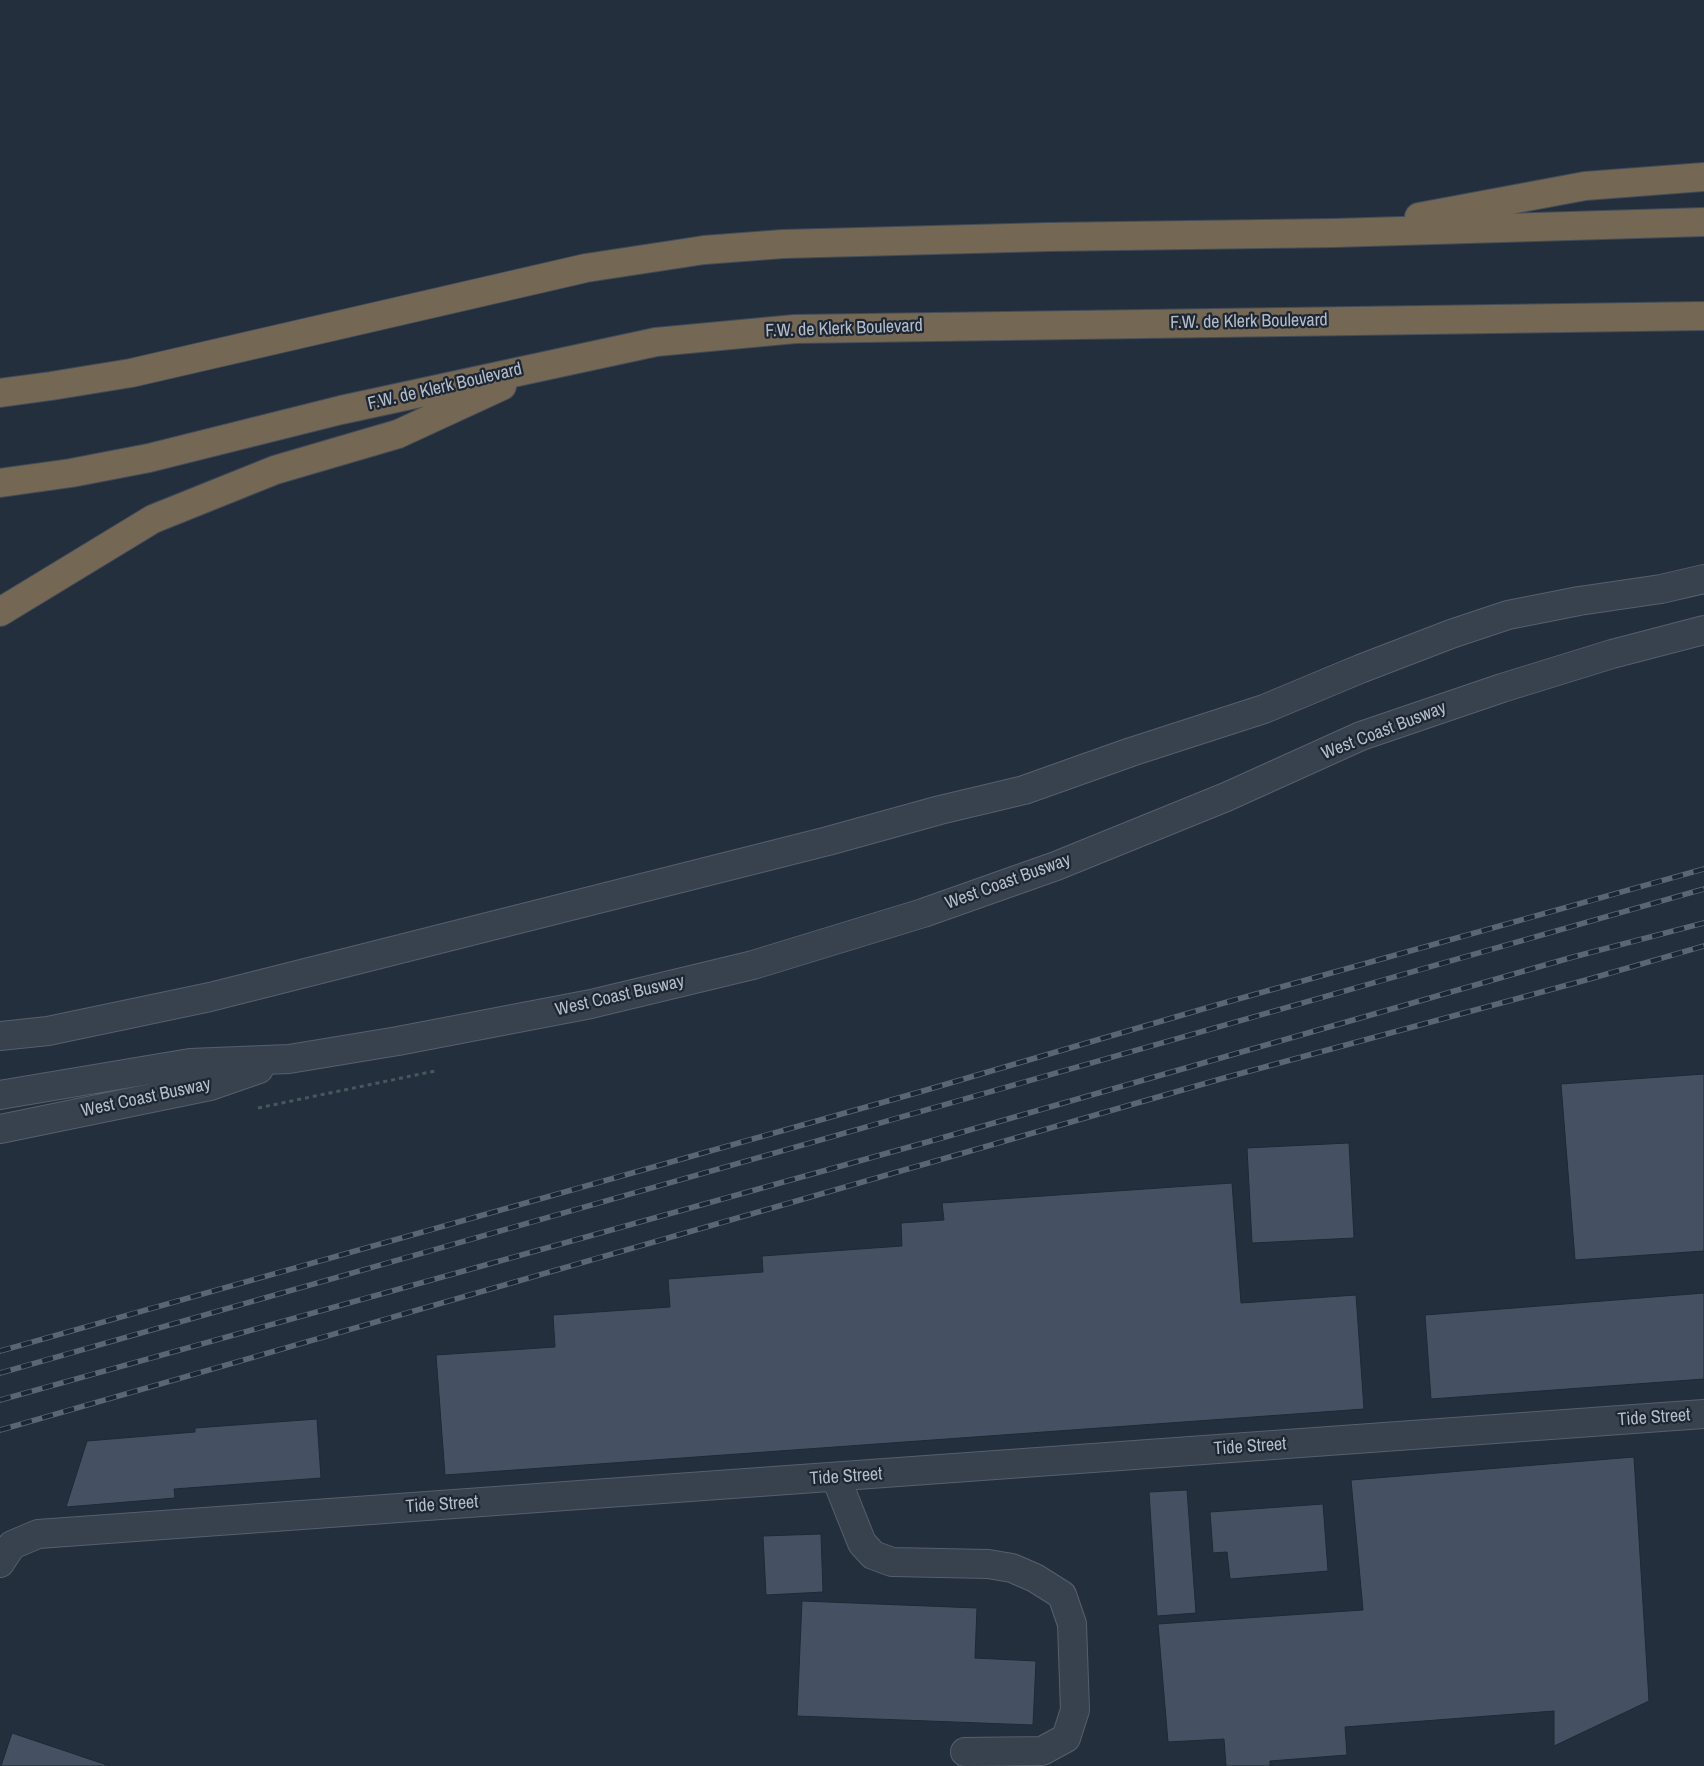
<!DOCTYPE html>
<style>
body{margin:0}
canvas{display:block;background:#242f3e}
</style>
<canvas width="1704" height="1766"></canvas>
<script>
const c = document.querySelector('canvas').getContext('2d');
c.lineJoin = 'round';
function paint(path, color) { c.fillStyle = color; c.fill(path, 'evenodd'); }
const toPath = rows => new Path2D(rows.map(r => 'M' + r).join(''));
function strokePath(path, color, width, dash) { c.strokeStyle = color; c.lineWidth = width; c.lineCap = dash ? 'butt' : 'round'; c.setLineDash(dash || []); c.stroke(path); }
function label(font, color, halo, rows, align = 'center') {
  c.font = font + ' "Archivo Narrow",sans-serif'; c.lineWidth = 4.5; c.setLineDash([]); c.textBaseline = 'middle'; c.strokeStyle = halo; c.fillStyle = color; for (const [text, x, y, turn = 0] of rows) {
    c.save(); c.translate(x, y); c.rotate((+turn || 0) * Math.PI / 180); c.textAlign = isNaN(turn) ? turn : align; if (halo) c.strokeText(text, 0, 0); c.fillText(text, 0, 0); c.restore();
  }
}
const building = toPath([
 [1704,1074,1704,1251,1575,1260,1561,1084,1704,1074],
 [1349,1143,1354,1238,1252,1243,1247,1148,1349,1143],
 [1232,1183,1241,1303,1356,1295,1364,1409,445,1475,436,1355,555,1347,553,1315,670,1307,668,1279,763,1272,762,1256,902,1246,901,1223,944,1220,942,1203,1232,1183],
 [1704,1293,1704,1379,1431,1399,1425,1315,1704,1293],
 [317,1419,321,1478,174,1489,175,1498,66,1507,87,1441,195,1432,195,1428,317,1419],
 [1634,1457,1649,1701,1554,1746,1554,1711,1345,1727,1347,1755,1270,1761,1270,1766,1226,1766,1224,1739,1168,1742,1158,1624,1363,1610,1351,1480,1634,1457],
 [1187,1490,1196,1613,1157,1616,1149,1492,1187,1490],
 [1323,1504,1328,1571,1230,1579,1227,1552,1213,1553,1210,1512,1323,1504],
 [821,1534,823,1592,766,1595,763,1536,821,1534],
 [802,1601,977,1608,975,1658,1036,1661,1033,1725,797,1716,802,1601],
 [12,1733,110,1766,1,1766,12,1733]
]);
const path = toPath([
 [258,1108,435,1071]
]);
const minor = toPath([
 [0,1036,48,1031,210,997,828,841,940,810,1024,790,1131,752,1264,709,1360,669,1451,634,1508,615,1579,601,1661,589,1704,579],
 [0,1095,190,1063,289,1059,398,1041,591,1004,753,965,923,913,1056,866,1226,797,1361,736,1502,688,1612,654,1704,630],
 [0,1129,210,1086,259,1069],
 [836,1478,862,1543,873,1555,892,1562,988,1564,1012,1568,1035,1578,1062,1595,1072,1624,1075,1710,1066,1738,1042,1751,965,1752],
 [0,1563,12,1545,38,1534,1704,1414]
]);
const highway = toPath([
 [1419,217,1585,186,1704,177],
 [0,393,51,386,131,373,586,268,704,250,783,244,1048,237,1334,233,1704,222],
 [0,483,71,473,149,458,341,410,656,342,795,329,1704,316],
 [0,612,153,519,275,470,398,434,502,386]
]);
const rail = toPath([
 [0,1351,916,1093,1213,1006,1704,869],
 [0,1373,1704,889],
 [0,1400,938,1139,1573,957,1704,923],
 [0,1430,1224,1078,1586,980,1704,946]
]);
const streetNames = [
 ["F.W. de Klerk Boulevard",1249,322,-1],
 ["F.W. de Klerk Boulevard",844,329,-2],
 ["F.W. de Klerk Boulevard",445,387,-13],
 ["West Coast Busway",1384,731,-21],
 ["West Coast Busway",1008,882,-20],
 ["West Coast Busway",620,996,-13],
 ["West Coast Busway",146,1098,-12],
 ["Tide Street",1654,1418,-4],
 ["Tide Street",1250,1447,-4],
 ["Tide Street",846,1477,-4],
 ["Tide Street",442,1505,-4]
];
paint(building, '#455162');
strokePath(building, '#1f2835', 1);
strokePath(minor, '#565f6c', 30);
strokePath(highway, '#434c59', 30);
strokePath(path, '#44595c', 3, [4, 4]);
strokePath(minor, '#38414e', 28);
strokePath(highway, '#746855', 28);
strokePath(rail, '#5a6575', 5.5);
strokePath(rail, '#1d2633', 4, [11]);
label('18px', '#b4bcc9', '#1d2633', streetNames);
</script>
